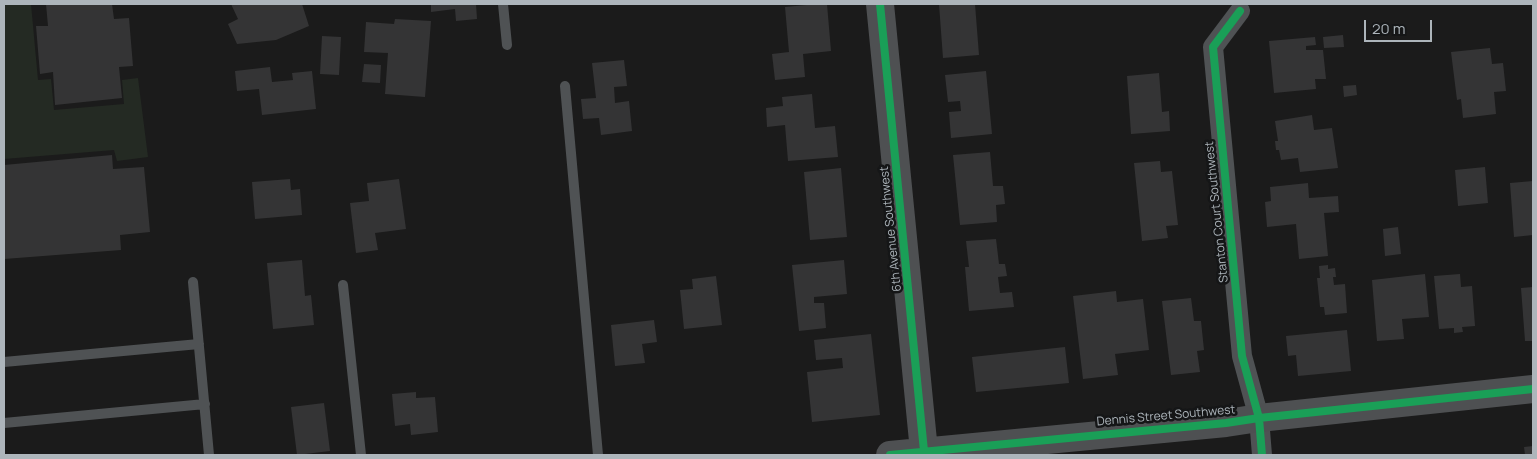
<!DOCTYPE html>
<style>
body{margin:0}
#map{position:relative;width:1537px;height:459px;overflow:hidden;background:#1b1b1b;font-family:Manrope,sans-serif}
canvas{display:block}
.frame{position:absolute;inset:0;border:5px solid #adb5bb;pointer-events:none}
.scale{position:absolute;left:1364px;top:20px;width:68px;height:22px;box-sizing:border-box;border:2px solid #adb5bb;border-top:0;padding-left:6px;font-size:15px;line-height:18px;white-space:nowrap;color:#adb5bb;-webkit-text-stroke:4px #151617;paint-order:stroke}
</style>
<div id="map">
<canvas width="1537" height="459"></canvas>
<div class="frame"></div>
<div class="scale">20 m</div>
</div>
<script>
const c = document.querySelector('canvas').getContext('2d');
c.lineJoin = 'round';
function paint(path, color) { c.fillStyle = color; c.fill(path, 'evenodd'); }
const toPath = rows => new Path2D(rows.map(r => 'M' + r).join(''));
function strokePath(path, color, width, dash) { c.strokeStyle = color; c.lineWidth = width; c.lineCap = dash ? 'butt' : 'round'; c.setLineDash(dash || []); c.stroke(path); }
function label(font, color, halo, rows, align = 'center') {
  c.font = font + ' Manrope,sans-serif'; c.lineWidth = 5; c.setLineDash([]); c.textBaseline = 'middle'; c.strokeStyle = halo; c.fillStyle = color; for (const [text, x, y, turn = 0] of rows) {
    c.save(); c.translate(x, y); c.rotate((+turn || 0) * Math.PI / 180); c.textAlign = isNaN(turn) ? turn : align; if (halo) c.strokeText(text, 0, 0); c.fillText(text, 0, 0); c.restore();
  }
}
const green = toPath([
 [4,4,31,4,38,80,51,79,54,110,124,104,122,80,138,78,148,157,117,161,114,150,4,159]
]);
const building = toPath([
 [46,4,112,4,114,19,129,18,133,66,119,67,122,98,55,105,53,72,40,74,36,26,48,26],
 [231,4,302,4,309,26,276,40,237,44,228,24,238,19],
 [431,4,476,4,477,19,456,21,455,9,431,12],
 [817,4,827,4,831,51,803,54,805,77,775,80,772,54,789,52,785,7],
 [939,4,975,4,979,55,943,58],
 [395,19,431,21,425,97,385,94,388,53,364,52,366,22,394,24],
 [1343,35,1344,47,1324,48,1323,37],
 [322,36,341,37,339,75,320,74],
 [1315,37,1316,45,1306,46,1306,50,1323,50,1326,79,1315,79,1316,89,1274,93,1269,41],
 [1490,48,1492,64,1503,63,1506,91,1494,92,1496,114,1463,118,1461,99,1457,100,1451,52],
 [624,60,627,86,614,87,615,103,629,101,632,131,601,135,599,118,583,119,581,99,596,98,592,63],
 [364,64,381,65,380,83,362,82],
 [270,67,272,82,293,80,292,73,312,71,316,109,262,115,259,89,237,91,235,71],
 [986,71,992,134,951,138,949,112,961,111,960,101,948,102,945,75],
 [1159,73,1162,112,1169,111,1170,131,1131,134,1127,76],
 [1356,85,1357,95,1344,97,1343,86],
 [812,94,815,128,835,126,838,157,788,161,785,125,767,127,766,108,783,106,782,97],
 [1312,115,1314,130,1332,128,1338,168,1300,172,1298,158,1281,160,1279,150,1276,150,1275,141,1278,141,1275,121],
 [990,152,993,186,1003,186,1005,204,996,205,997,222,960,225,953,155],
 [112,155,113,169,144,167,150,232,120,235,121,250,4,259,4,165],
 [1160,161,1161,172,1172,171,1178,225,1166,226,1168,238,1142,241,1134,163],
 [1485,167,1488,203,1458,206,1455,170],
 [841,168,847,237,810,240,804,172],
 [290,179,291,190,300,189,302,215,255,219,252,182],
 [399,179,406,229,375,233,378,250,356,253,350,203,369,201,367,183],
 [1533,181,1533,235,1514,237,1510,183],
 [1308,183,1309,198,1338,196,1339,212,1324,213,1328,256,1299,259,1296,224,1267,227,1265,202,1271,201,1270,187],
 [1398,227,1401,254,1385,256,1383,229],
 [996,239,999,264,1005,264,1007,276,998,277,1000,293,1012,292,1014,307,969,311,965,267,969,267,966,241],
 [302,260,305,296,311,295,314,325,273,329,267,263],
 [844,260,847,294,814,297,814,303,824,303,826,328,799,331,792,265],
 [1328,265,1328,269,1335,268,1336,277,1333,277,1334,285,1345,284,1347,313,1325,315,1324,307,1320,307,1317,278,1320,278,1319,266],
 [1425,274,1429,317,1402,319,1404,339,1377,341,1372,280],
 [1460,274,1461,287,1472,286,1475,326,1462,327,1463,332,1454,333,1454,328,1439,329,1434,276],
 [716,276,722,325,684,329,680,290,693,289,692,279],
 [1533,287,1533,341,1525,341,1521,288],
 [1116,291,1117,302,1143,299,1149,350,1115,354,1118,375,1083,379,1073,296],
 [1191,298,1194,321,1201,321,1204,350,1197,351,1200,372,1171,375,1162,301],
 [654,320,657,342,642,344,645,363,615,366,611,325],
 [1347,330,1351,371,1298,376,1296,355,1288,356,1286,336],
 [871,334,880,415,812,422,807,372,843,368,842,358,816,360,814,340],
 [1065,347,1069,383,976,392,972,357],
 [416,392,416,398,435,397,438,432,411,435,410,424,395,426,392,394],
 [324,403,330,451,297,455,291,407],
 [1533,446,1533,455,1525,455,1524,447]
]);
const lane = toPath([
 [503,4,507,45],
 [565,86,598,455],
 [193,282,209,455],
 [343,285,361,455],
 [4,362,199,344],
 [4,423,205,404]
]);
const street = toPath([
 [1240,11,1213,47,1242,356,1259,418,1262,455]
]);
const secondary = toPath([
 [880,4,924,451],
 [890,455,1226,423,1259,418,1533,389]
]);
const cycleway = toPath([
 [880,4,924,451],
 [1240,11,1213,47,1242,356,1259,418,1262,455],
 [890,455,1226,423,1259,418,1533,389]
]);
const streetNames = [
 ["Stanton Court Southwest",1217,212,-96],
 ["6th Avenue Southwest",891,229,-96],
 ["Dennis Street Southwest",1166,416,-5]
];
paint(green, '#242a23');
paint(building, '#343435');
strokePath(lane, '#4f5254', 10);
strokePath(street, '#4f5254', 20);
strokePath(secondary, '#4e5052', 28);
strokePath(cycleway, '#1a9f57', 8);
label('12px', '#adb5bb', '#151617', streetNames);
</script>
